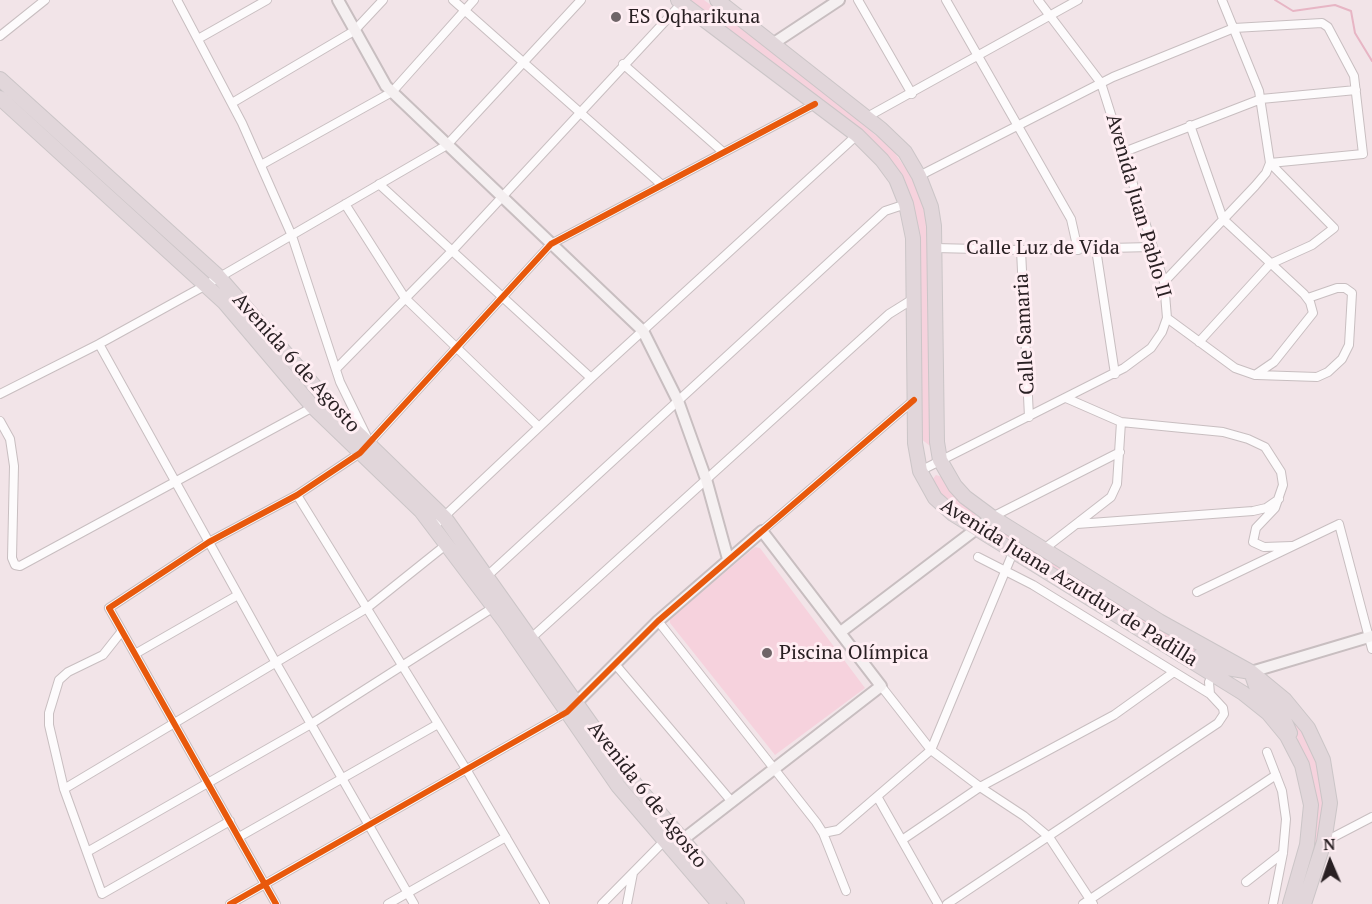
<!DOCTYPE html>
<meta charset="utf-8">
<style>
body{margin:0}
#map{position:relative;width:1372px;height:904px;overflow:hidden;background:#f2e4e8;font-family:"PT Serif",serif}
canvas{display:block}
.north{position:absolute;left:1300px;top:832px;width:60px;height:60px;-webkit-text-stroke:4px #ffeef3;paint-order:stroke;rotate:358deg;font-size:16px;font-weight:700;line-height:24px;text-align:center;color:#292023}
.north::after{content:'';display:block;margin:auto;width:21px;height:27px;background:#292023;clip-path:polygon(50% 0,100% 100%,50% 72%,0 100%)}
</style>
<div id="map">
<canvas width="1372" height="904"></canvas>
<div class="north">N</div>
</div>
<script>
const c = document.querySelector('canvas').getContext('2d');
c.lineJoin = 'round';
function paint(path, color) { c.fillStyle = color; c.fill(path, 'evenodd'); }
const toPath = rows => new Path2D(rows.map(r => 'M' + r).join(''));
function strokePath(path, color, width, dash) { c.strokeStyle = color; c.lineWidth = width; c.lineCap = dash ? 'butt' : 'round'; c.setLineDash(dash || []); c.stroke(path); }
function label(font, color, halo, rows, align = 'center') {
  c.font = font + ' "PT Serif",serif'; c.lineWidth = 6; c.setLineDash([]); c.textBaseline = 'middle'; c.strokeStyle = halo; c.fillStyle = color; for (const [text, x, y, turn = 0] of rows) {
    c.save(); c.translate(x, y); c.rotate((+turn || 0) * Math.PI / 180); c.textAlign = isNaN(turn) ? turn : align; if (halo) c.strokeText(text, 0, 0); c.fillText(text, 0, 0); c.restore();
  }
}
const green = toPath([
 [688,0,704,0,806,76,892,149,917,184,925,208,929,228,930,446,920,438,920,347,898,174],
 [936,475,942,477,975,512,976,517,969,518,937,492,931,481],
 [1000,528,1208,654,1203,656,1144,626,999,532],
 [755,547,760,548,865,688,775,755,670,623,670,619],
 [1278,701,1309,738,1323,781,1323,823,1300,904,1295,904,1309,855,1300,750,1296,732]
]);
const stream = toPath([
 [1275,0,1293,11,1335,5,1351,11,1355,33,1372,61]
]);
const street = toPath([
 [177,0,242,123,292,236,340,382,366,435],
 [453,0,662,185],
 [858,0,912,94],
 [946,0,1071,219,1078,250],
 [0,36,45,0],
 [198,39,267,0],
 [623,64,723,152],
 [232,103,354,31,383,0],
 [867,117,1078,0],
 [1124,152,1261,99,1356,90],
 [261,165,392,92,474,0],
 [919,176,1113,77,1234,28,1322,23,1328,27,1354,76,1363,154,1270,163],
 [379,184,591,378],
 [345,204,405,298,539,427],
 [935,248,1021,250,1152,247],
 [1096,249,1115,374],
 [1021,250,1029,417],
 [1164,282,1255,186,1266,173,1270,163,1259,91,1222,0],
 [1167,318,1235,368,1255,375,1274,362,1313,313,1310,302,1304,294,1223,219,1190,125],
 [1199,342,1270,264,1312,245,1334,228,1270,163],
 [99,344,276,663,414,904],
 [336,369,452,251,682,3],
 [1257,375,1317,377,1328,372,1342,359,1349,345,1352,293,1345,288,1337,288,1308,298],
 [0,394,99,344,206,285,447,145,581,0],
 [1066,398,1121,422,1223,432,1248,439,1265,447,1281,472,1283,485,1275,508,1256,528,1253,542,1264,547,1292,546],
 [0,421,10,439,14,466,12,558,15,565,20,566,313,407],
 [920,471,1124,368,1151,348,1162,332,1167,318,1164,282,1101,83,1038,0],
 [297,495,466,769,545,904],
 [992,517,1120,452],
 [1077,524,1253,511,1266,508,1279,499],
 [433,527,591,378,857,135],
 [762,531,914,400],
 [1044,549,1111,497,1117,484,1121,422],
 [978,557,1033,585,1210,694],
 [485,578,885,211,906,204],
 [1197,592,1339,524,1372,649],
 [658,621,816,822,823,833,846,891],
 [122,631,103,655,68,672,59,680,49,713,49,725,64,789,102,894,230,821],
 [529,640,889,314,913,299],
 [135,654,238,595],
 [615,664,732,802],
 [881,686,931,750,980,787,1024,816,1049,837,1093,904],
 [1267,752,1282,791,1286,819,1283,853,1273,904],
 [64,789,367,608,447,544],
 [878,798,938,904],
 [823,833,838,830,931,750,1014,550],
 [239,837,438,724],
 [902,840,980,787,1114,715,1174,672],
 [1324,842,1372,817],
 [87,852,311,724,494,607],
 [1246,882,1283,853],
 [230,904,567,712],
 [276,904,109,608,209,542,297,495,360,453,551,244,815,104],
 [388,904,506,837],
 [602,904,673,832],
 [627,904,633,873],
 [947,904,1218,723,1224,714,1223,708,1210,694,1209,682,1213,674],
 [1083,904,1276,775]
]);
const secondary = toPath([
 [338,0,386,86,643,331,678,401,706,479,728,559],
 [774,43,839,0],
 [842,631,992,517],
 [1251,672,1372,636],
 [572,707,658,621,762,531,881,686,681,841]
]);
const highway = toPath([
 [678,0,857,135,882,160,896,179,906,204,913,238,915,443,920,471,935,498,953,514,1243,693,1268,713,1287,736,1302,765,1311,805,1307,845,1290,904],
 [717,0,881,129,905,152,919,176,931,207,934,226,937,442,940,460,955,486,965,497,992,517,1159,621,1251,672,1285,700,1308,728,1323,760,1330,803,1324,842,1304,904],
 [0,79,219,277,346,422,445,518,625,772,737,904],
 [0,98,224,302,313,407,421,511,505,622,618,786,719,904],
 [1200,656,1221,667,1251,672,1257,689,1282,715,1290,733]
]);
const cycleway = toPath([
 [230,904,567,712,658,621,914,400],
 [276,904,109,608,209,542,297,495,360,453,551,244,815,104]
]);
const markers = [
 [616,17,6,"#6f6568"],
 [767,653,6,"#6f6568"]
];
const poiNames = [
 ["ES Oqharikuna",628,17],
 ["Piscina Olímpica",779,653]
];
const streetNames = [
 ["Avenida Juan Pablo II",1138,206,74],
 ["Calle Luz de Vida",1043,248],
 ["Calle Samaria",1025,334,-93],
 ["Avenida 6 de Agosto",296,363,48],
 ["Avenida Juana Azurduy de Padilla",1069,583,32],
 ["Avenida 6 de Agosto",647,795,52]
];
paint(green, '#f6d2dd');
strokePath(stream, '#e7b5c4', 2);
strokePath(street, '#c8bec0', 10);
strokePath(secondary, '#c8bec0', 14);
strokePath(highway, '#cbc5c7', 16);
strokePath(street, '#fdfbfc', 8);
strokePath(secondary, '#f5f0f1', 10);
strokePath(highway, '#e1d6da', 14);
strokePath(cycleway, '#e8590c', 6);
for (const [x, y, r, color] of markers) { const dot = new Path2D(); dot.arc(x, y, r, 0, 2 * Math.PI); c.fillStyle = color; c.fill(dot); strokePath(dot, '#ffeef3', 2); }
label('20px', '#292023', '#ffeef3', poiNames, 'left');
label('20px', '#292023', '#ffeef3', streetNames);
</script>
